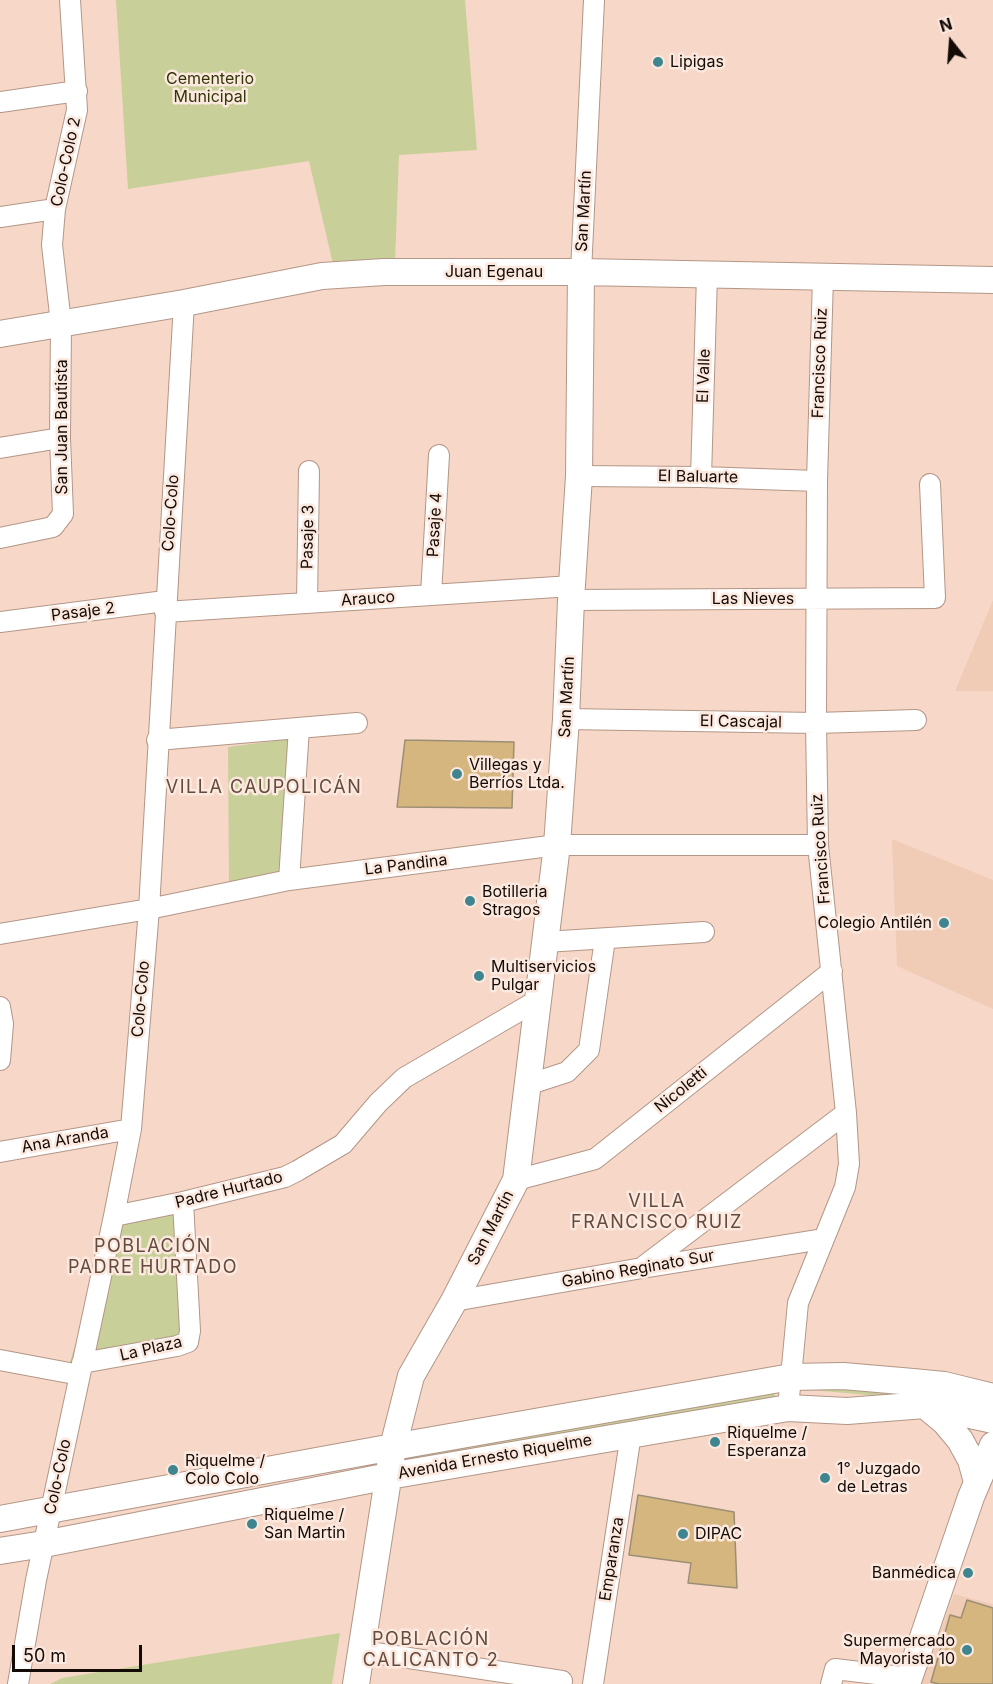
<!DOCTYPE html>
<meta charset="utf-8">
<style>
body{margin:0}
#map{position:relative;width:993px;height:1684px;overflow:hidden;background:#f7d8c8;font-family:Inter,sans-serif}
canvas{display:block}
.north{position:absolute;left:921px;top:12px;width:60px;height:60px;-webkit-text-stroke:4px #fbe8de;paint-order:stroke;rotate:343deg;font-size:16px;font-weight:700;line-height:24px;text-align:center;color:#150b06}
.north::after{content:'';display:block;margin:auto;width:21px;height:27px;background:#150b06;clip-path:polygon(50% 0,100% 100%,50% 72%,0 100%)}
.scale{position:absolute;left:12px;top:1645px;width:130px;height:27px;box-sizing:border-box;border:3px solid #150b06;border-top:0;padding-left:8px;font-size:18px;line-height:21px;white-space:nowrap;color:#150b06;-webkit-text-stroke:4px #fbe8de;paint-order:stroke}
</style>
<div id="map">
<canvas width="993" height="1684"></canvas>
<div class="north">N</div>
<div class="scale">50 m</div>
</div>
<script>
const c = document.querySelector('canvas').getContext('2d');
c.lineJoin = 'round';
function paint(path, color) { c.fillStyle = color; c.fill(path, 'evenodd'); }
const toPath = rows => new Path2D(rows.map(r => 'M' + r).join(''));
function strokePath(path, color, width, dash) { c.strokeStyle = color; c.lineWidth = width; c.lineCap = dash ? 'butt' : 'round'; c.setLineDash(dash || []); c.stroke(path); }
function label(font, color, halo, rows, align = 'center') {
  c.font = font + ' Inter,sans-serif'; c.lineWidth = 5; c.setLineDash([]); c.textBaseline = 'middle'; c.strokeStyle = halo; c.fillStyle = color; for (const [text, x, y, turn = 0] of rows) {
    c.save(); c.translate(x, y); c.rotate((+turn || 0) * Math.PI / 180); c.textAlign = isNaN(turn) ? turn : align; if (halo) c.strokeText(text, 0, 0); c.fillText(text, 0, 0); c.restore();
  }
}
const built = toPath([
 [993,600,993,691,955,691],
 [892,839,993,880,993,1009,897,966],
 [954,1594,993,1604,993,1684,921,1684]
]);
const green = toPath([
 [116,0,465,0,477,150,399,155,395,261,333,264,309,161,128,189],
 [288,739,283,872,229,882,228,747],
 [177,1206,183,1338,70,1362,113,1220],
 [812,1381,906,1387,904,1398,811,1390],
 [774,1390,776,1403,409,1464,409,1453],
 [340,1633,332,1684,50,1684,62,1678]
]);
const building = toPath([
 [405,740,514,742,512,808,397,807,405,740],
 [638,1495,734,1512,737,1588,688,1583,691,1563,629,1555,638,1495],
 [967,1600,993,1608,993,1684,939,1684,931,1682,950,1615,961,1618,967,1600]
]);
const minor = toPath([
 [0,102,77,91],
 [0,217,55,209],
 [581,272,594,0],
 [0,448,60,438],
 [579,476,701,477,817,481],
 [701,477,707,275],
 [0,538,53,527,63,514,60,438,61,323,52,245,55,209,77,110,70,0],
 [431,595,439,455],
 [571,600,935,598,930,484],
 [307,603,309,471],
 [165,612,572,586],
 [0,622,165,601],
 [566,719,816,723,916,720],
 [157,740,357,723],
 [289,880,299,728],
 [0,934,149,909,289,880,557,845,818,845],
 [545,942,704,932],
 [0,1007,3,1024,0,1060],
 [527,1085,567,1072,589,1050,605,939],
 [0,1152,131,1129],
 [516,1180,595,1159,832,971],
 [114,1216,183,1202,285,1177,297,1171,343,1144,378,1103,404,1078,538,1000],
 [644,1266,846,1113],
 [454,1301,642,1268,823,1239],
 [0,1360,80,1375],
 [82,1363,177,1346,188,1342,190,1331,183,1202],
 [788,1408,798,1303,845,1187,849,1164,846,1113,818,845,816,723,817,481,823,277],
 [362,1651,562,1681],
 [18,1684,36,1580,114,1216,131,1129,149,909,184,303],
 [593,1684,631,1434],
 [831,1684,835,1669,909,1678]
]);
const major = toPath([
 [0,334,184,303,322,276,384,272,581,272,993,280],
 [927,1407,945,1422,960,1440,971,1460,977,1482],
 [0,1519,393,1447,791,1377,843,1376,913,1382,944,1385,993,1397],
 [0,1551,44,1544,389,1476,788,1408,847,1411,925,1405,993,1420],
 [356,1684,393,1447,411,1376,454,1301,516,1180,557,845,566,719,571,600,579,476,581,272],
 [907,1684,971,1497,993,1445]
]);
const markers = [
 [658,62,6,"#3f8590"],
 [457,774,6,"#3f8590"],
 [470,901,6,"#3f8590"],
 [944,923,6,"#3f8590"],
 [479,976,6,"#3f8590"],
 [715,1442,6,"#3f8590"],
 [173,1470,6,"#3f8590"],
 [825,1478,6,"#3f8590"],
 [252,1524,6,"#3f8590"],
 [683,1534,6,"#3f8590"],
 [968,1573,6,"#3f8590"],
 [967,1650,6,"#3f8590"]
];
const poiNames = [
 ["Lipigas",670,62],
 ["Villegas y",469,765],
 ["Berríos Ltda.",469,783],
 ["Botilleria",482,892],
 ["Stragos",482,910],
 ["Colegio Antilén",932,923,"right"],
 ["Multiservicios",491,967],
 ["Pulgar",491,985],
 ["Riquelme /",727,1433],
 ["Esperanza",727,1451],
 ["Riquelme /",185,1461],
 ["Colo Colo",185,1479],
 ["1° Juzgado",837,1469],
 ["de Letras",837,1487],
 ["Riquelme /",264,1515],
 ["San Martin",264,1533],
 ["DIPAC",695,1534],
 ["Banmédica",956,1573,"right"],
 ["Supermercado",955,1641,"right"],
 ["Mayorista 10",955,1659,"right"]
];
const parkNames = [
 ["Cementerio",210,79],
 ["Municipal",210,97]
];
const streetNames = [
 ["Colo-Colo 2",66,162,-78],
 ["San Martín",584,211,-87],
 ["Juan Egenau",494,272],
 ["Francisco Ruiz",820,363,-88],
 ["El Valle",704,376,-88],
 ["San Juan Bautista",62,427,-90],
 ["El Baluarte",698,477,1],
 ["Colo-Colo",171,513,-86],
 ["Pasaje 4",435,525,-87],
 ["Pasaje 3",308,537,-89],
 ["Arauco",368,599,-4],
 ["Las Nieves",753,599],
 ["Pasaje 2",83,612,-7],
 ["San Martín",567,697,-87],
 ["El Cascajal",741,722,1],
 ["Francisco Ruiz",821,849,-94],
 ["La Pandina",406,865,-7],
 ["Colo-Colo",141,999,-85],
 ["Nicoletti",681,1090,-39],
 ["Ana Aranda",65,1140,-10],
 ["Padre Hurtado",229,1190,-14],
 ["San Martín",491,1228,-63],
 ["Gabino Reginato Sur",638,1269,-10],
 ["La Plaza",151,1349,-13],
 ["Avenida Ernesto Riquelme",495,1457,-10],
 ["Colo-Colo",58,1477,-78],
 ["Emparanza",612,1559,-81]
];
const neighbourhoodNames = [
 ["VILLA CAUPOLICÁN",264,788],
 ["VILLA",657,1202],
 ["FRANCISCO RUIZ",657,1223],
 ["POBLACIÓN",153,1247],
 ["PADRE HURTADO",153,1268],
 ["POBLACIÓN",431,1640],
 ["CALICANTO 2",431,1661]
];
paint(built, '#f0cbb6');
paint(green, '#c8cf99');
paint(building, '#d5b67e');
strokePath(building, '#9c8e74', 1.5);
strokePath(minor, '#b39687', 22);
strokePath(major, '#b39687', 28);
strokePath(minor, '#fff', 20);
strokePath(major, '#fff', 26);
for (const [x, y, r, color] of markers) { const dot = new Path2D(); dot.arc(x, y, r, 0, 2 * Math.PI); c.fillStyle = color; c.fill(dot); strokePath(dot, '#fbe8de', 2); }
label('16px', '#150b06', '#fbe8de', poiNames, 'left');
label('16px', '#333707', '#fbe8de', parkNames);
label('16px', '#150b06', '#fbe8de', streetNames);
c.letterSpacing = '1.5px';
label('18px', '#644b3d', '#fbe8de', neighbourhoodNames);
c.letterSpacing = '0px';
</script>
